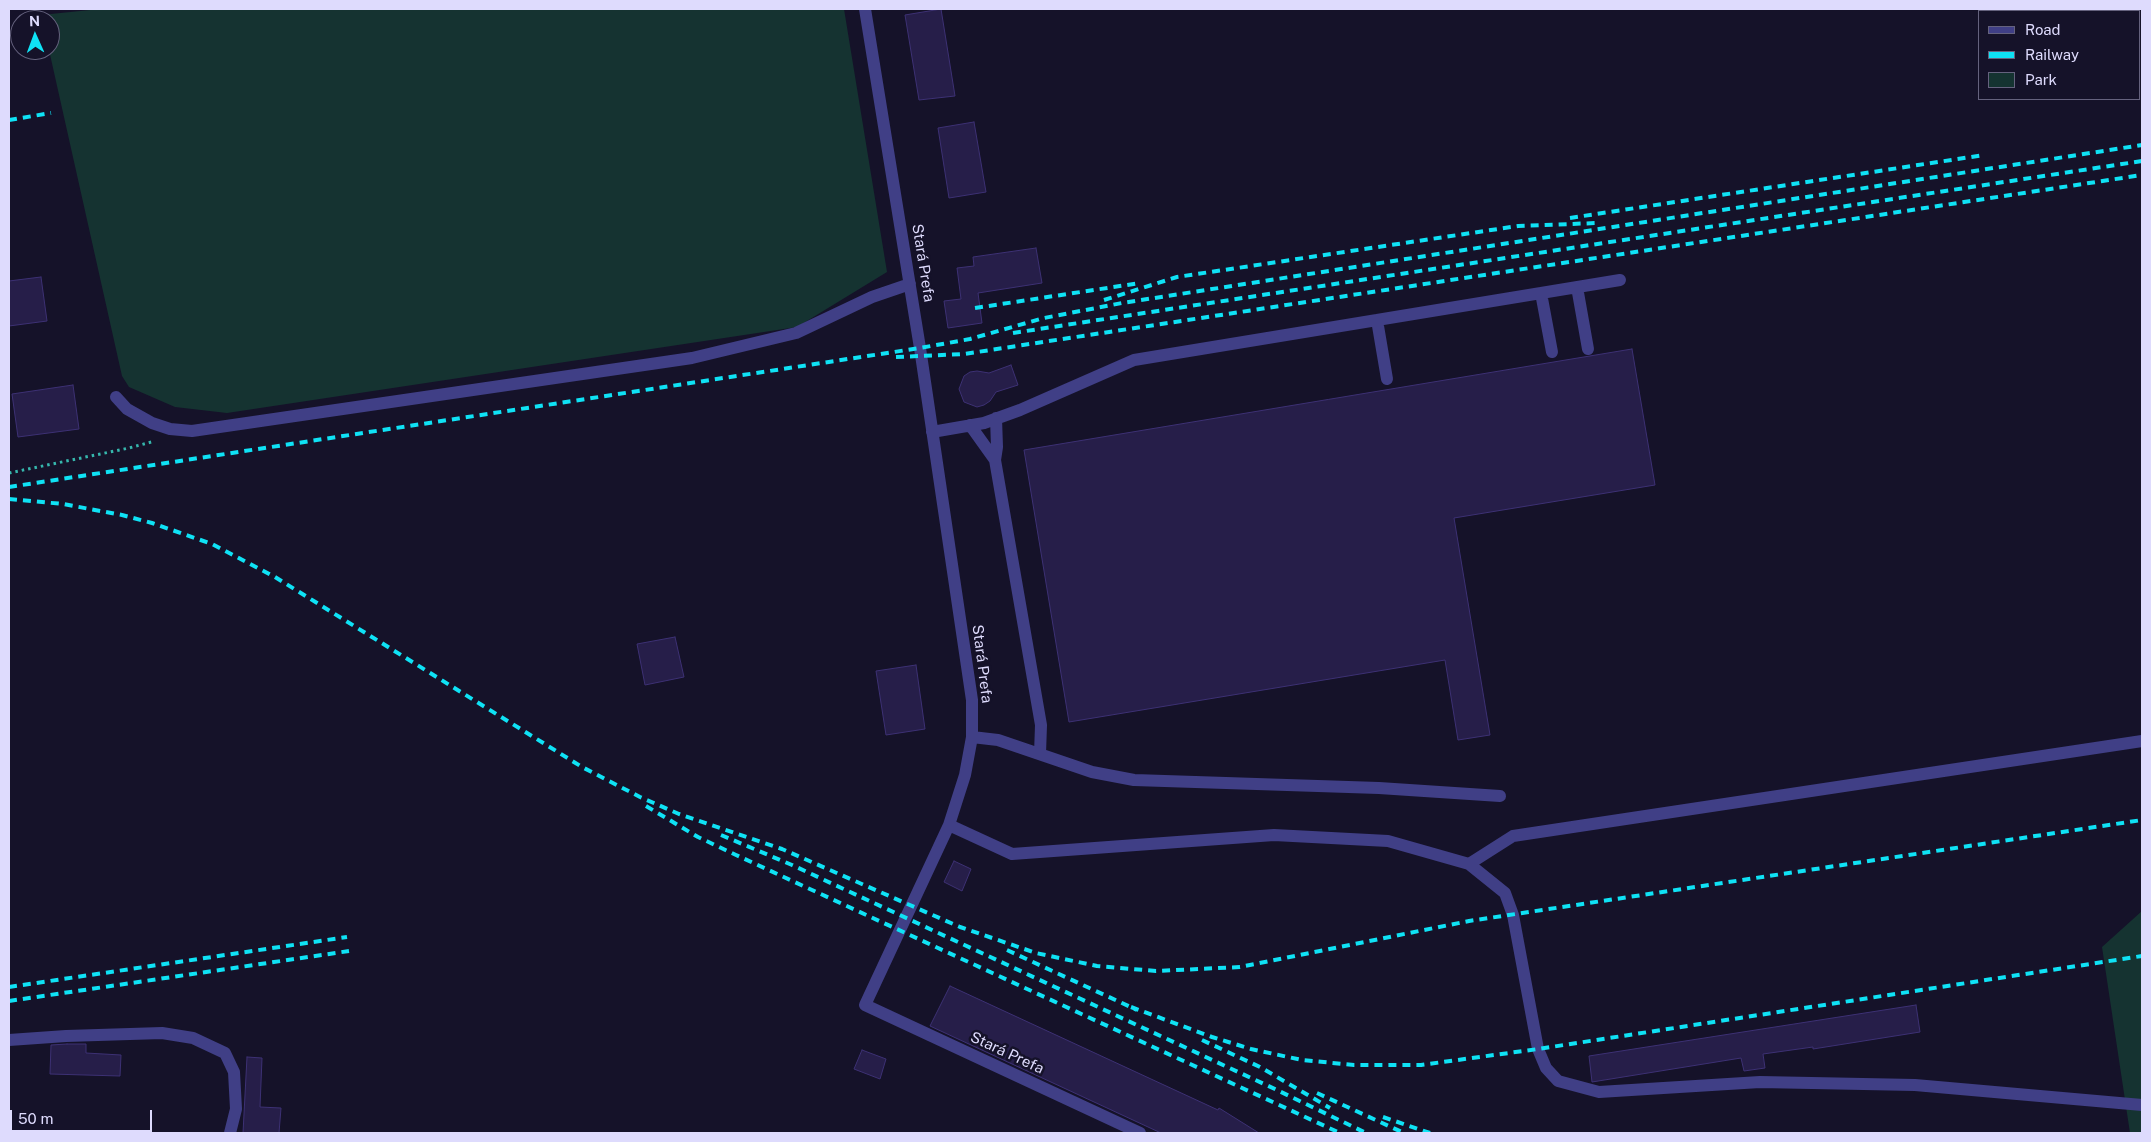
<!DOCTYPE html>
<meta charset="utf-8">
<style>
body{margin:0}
#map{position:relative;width:2151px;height:1142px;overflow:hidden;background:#151229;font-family:"Public Sans",sans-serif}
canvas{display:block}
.frame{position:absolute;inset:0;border:10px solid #dedbfd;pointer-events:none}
.legend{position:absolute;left:1978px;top:10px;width:162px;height:90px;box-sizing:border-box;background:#151229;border:1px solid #65627e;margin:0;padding:6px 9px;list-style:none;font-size:15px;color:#dedbfd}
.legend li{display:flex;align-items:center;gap:10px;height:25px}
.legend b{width:25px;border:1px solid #65627e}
.north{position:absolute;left:10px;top:10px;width:50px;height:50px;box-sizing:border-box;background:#151229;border:1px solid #65627e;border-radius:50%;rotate:358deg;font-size:14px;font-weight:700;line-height:20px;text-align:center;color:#dedbfd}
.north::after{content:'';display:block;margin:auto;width:18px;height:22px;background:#0fe2f5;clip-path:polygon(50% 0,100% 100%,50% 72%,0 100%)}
.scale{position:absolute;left:10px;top:1110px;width:142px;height:22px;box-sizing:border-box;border:2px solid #dedbfd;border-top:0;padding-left:6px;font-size:15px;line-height:18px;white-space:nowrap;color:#dedbfd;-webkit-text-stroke:4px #151229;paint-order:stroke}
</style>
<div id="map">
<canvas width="2151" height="1142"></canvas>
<div class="frame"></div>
<ul class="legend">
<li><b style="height:6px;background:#403f86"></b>Road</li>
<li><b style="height:6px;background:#0fe2f5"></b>Railway</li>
<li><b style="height:14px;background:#153331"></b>Park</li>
</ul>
<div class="north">N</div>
<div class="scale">50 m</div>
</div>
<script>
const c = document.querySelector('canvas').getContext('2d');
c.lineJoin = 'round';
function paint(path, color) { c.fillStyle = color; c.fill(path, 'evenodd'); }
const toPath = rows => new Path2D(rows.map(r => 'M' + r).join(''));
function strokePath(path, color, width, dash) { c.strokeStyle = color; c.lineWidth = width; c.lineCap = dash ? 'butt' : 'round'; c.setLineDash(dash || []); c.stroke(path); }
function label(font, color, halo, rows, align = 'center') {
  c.font = font + ' "Public Sans",sans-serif'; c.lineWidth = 5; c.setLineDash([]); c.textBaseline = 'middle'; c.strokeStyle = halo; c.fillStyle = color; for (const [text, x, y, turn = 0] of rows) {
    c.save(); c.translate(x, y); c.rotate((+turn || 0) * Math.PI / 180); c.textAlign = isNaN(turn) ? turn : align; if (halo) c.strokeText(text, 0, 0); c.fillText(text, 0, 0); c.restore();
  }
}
const green = toPath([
 [100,9,844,9,887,272,797,327,227,413,175,407,129,387,122,376,49,50,50,20,42,20,41,15],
 [2142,911,2142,1133,2130,1133,2102,947]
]);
const water = toPath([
 [2001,9,2103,9,2106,11,2002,11]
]);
const building = toPath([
 [941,9,955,96,919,100,905,15,941,9],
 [974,122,986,192,949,198,938,128,974,122],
 [1036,248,1042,283,978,293,982,323,948,328,944,301,961,299,957,268,974,266,973,257,1036,248],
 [41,277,47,321,9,326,9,281,41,277],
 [1632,349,1655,485,1454,518,1490,735,1458,740,1445,660,1069,722,1024,450,1632,349],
 [1011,365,1018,385,996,392,990,401,984,405,977,407,964,402,959,389,964,376,970,372,977,371,989,373,1011,365],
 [73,385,79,429,18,437,12,394,73,385],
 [675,637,684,677,645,685,637,644,675,637],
 [916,665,925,729,886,735,876,671,916,665],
 [954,861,971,869,962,891,944,882,954,861],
 [950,986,1218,1110,1219,1108,1259,1133,1161,1133,930,1026,950,986],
 [1916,1005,1920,1032,1813,1049,1813,1047,1763,1054,1765,1068,1744,1071,1741,1058,1592,1082,1589,1056,1916,1005],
 [67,1044,86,1044,86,1053,121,1055,120,1076,50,1074,51,1045,67,1044],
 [862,1050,886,1059,880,1079,854,1069,862,1050],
 [247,1057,262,1058,260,1107,281,1108,279,1133,243,1133,247,1057]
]);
const path = toPath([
 [9,473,129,448,155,441]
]);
const minor = toPath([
 [865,9,920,348,972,700,972,737,965,775,949,825,865,1005,1140,1133],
 [1577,287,1588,349],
 [1541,293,1552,352],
 [1377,320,1387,379],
 [116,397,127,409,152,423,170,429,192,431,692,358,796,333,872,297,910,284],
 [996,418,997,447,995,460,1041,725,1040,754],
 [970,425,995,460],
 [932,432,984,423,1020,410,1134,360,1620,280],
 [972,737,998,740,1092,772,1134,780,1379,788,1500,796],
 [949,825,1012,854,1274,835,1388,841,1469,864,1505,893,1513,915,1538,1049,1546,1068,1558,1081,1599,1092,1760,1082,1915,1085,2142,1105],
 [1469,864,1513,836,2142,741],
 [9,1040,66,1036,162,1033,193,1038,225,1053,234,1072,236,1109,230,1133]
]);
const rail = toPath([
 [9,120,51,113],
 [1570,218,1984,155],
 [1104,300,1177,277,1518,226,1597,223],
 [975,308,1140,283],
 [1013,333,2142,161],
 [896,357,964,354,2142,175],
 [9,487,920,348,970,339,1044,318,1122,303,2142,145],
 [9,499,63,504,122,515,152,523,212,544,275,577,582,767,640,797,679,814,782,849,960,927,1036,953,1097,966,1156,971,1240,967,1469,921,2142,820],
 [646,806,698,837,736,855,1340,1133],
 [721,835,792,865,1277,1090,1366,1133],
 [1007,950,1137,1010],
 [9,987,347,937],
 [9,1001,349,951],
 [1131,1007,1212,1037,1251,1049,1302,1060,1354,1065,1421,1065,1538,1049,2142,956],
 [1202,1040,1260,1067,1330,1108],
 [1317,1093,1404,1133],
 [1383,1117,1430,1133]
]);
const streetNames = [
 ["Stará Prefa",923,263,81],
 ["Stará Prefa",982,664,83],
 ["Stará Prefa",1007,1053,25]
];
paint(green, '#153331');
paint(water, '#11294d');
paint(building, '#261e49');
strokePath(building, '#3d3174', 1);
strokePath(path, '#36b7ad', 3, [2.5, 4]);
strokePath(minor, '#403f86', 12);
strokePath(rail, '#0fe2f5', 4, [8, 6]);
label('15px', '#dedbfd', '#151229', streetNames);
</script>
